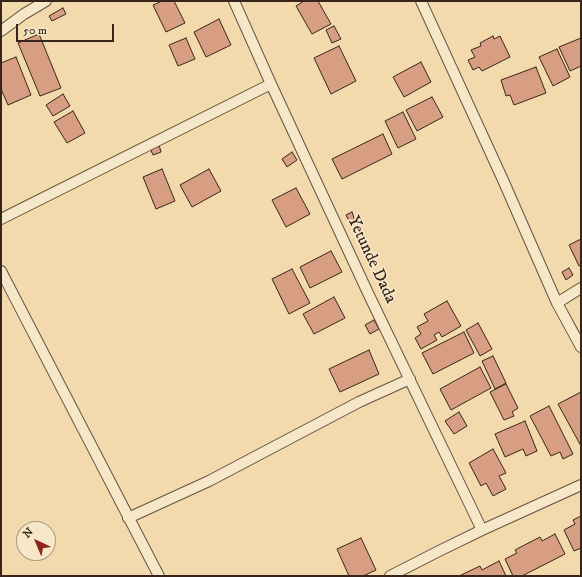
<!DOCTYPE html>
<style>
body{margin:0}
#map{position:relative;width:582px;height:577px;overflow:hidden;background:#f2daac;font-family:"IM FELL DW Pica",serif}
canvas{display:block}
.frame{position:absolute;inset:0;border:2px solid #37251b;pointer-events:none}
.north{position:absolute;left:16px;top:521px;width:40px;height:40px;box-sizing:border-box;background:#f7e7c9;border:1px solid #aa9983;border-radius:50%;rotate:316deg;font-size:11px;font-weight:700;line-height:16px;text-align:center;color:#37251b}
.north::after{content:'';display:block;margin:auto;width:14px;height:18px;background:#8f2418;clip-path:polygon(50% 0,100% 100%,50% 72%,0 100%)}
.scale{position:absolute;left:16px;top:24px;width:98px;height:18px;box-sizing:border-box;border:2px solid #37251b;border-top:0;padding-left:5px;font-size:12px;line-height:14px;white-space:nowrap;color:#37251b;-webkit-text-stroke:3px #f7e7c9;paint-order:stroke}
</style>
<div id="map">
<canvas width="582" height="577"></canvas>
<div class="frame"></div>
<div class="north">N</div>
<div class="scale">50 m</div>
</div>
<script>
const c = document.querySelector('canvas').getContext('2d');
c.lineJoin = 'round';
function paint(path, color) { c.fillStyle = color; c.fill(path, 'evenodd'); }
const toPath = rows => new Path2D(rows.map(r => 'M' + r).join(''));
function strokePath(path, color, width, dash) { c.strokeStyle = color; c.lineWidth = width; c.lineCap = dash ? 'butt' : 'round'; c.setLineDash(dash || []); c.stroke(path); }
function label(font, color, halo, rows, align = 'center') {
  c.font = font + ' "IM FELL DW Pica",serif'; c.lineWidth = 3.5; c.setLineDash([]); c.textBaseline = 'middle'; c.strokeStyle = halo; c.fillStyle = color; for (const [text, x, y, turn = 0] of rows) {
    c.save(); c.translate(x, y); c.rotate((+turn || 0) * Math.PI / 180); c.textAlign = isNaN(turn) ? turn : align; if (halo) c.strokeText(text, 0, 0); c.fillText(text, 0, 0); c.restore();
  }
}
const building = toPath([
 [162,1,174,1,185,23,166,32,153,5,162,1],
 [304,1,318,1,331,24,312,34,296,6,304,1],
 [63,8,66,14,52,21,49,16,63,8],
 [219,19,231,45,206,57,194,32,219,19],
 [334,26,341,39,332,43,326,30,334,26],
 [39,34,61,88,40,96,18,43,39,34],
 [493,36,494,39,500,36,510,57,482,71,479,67,473,70,468,60,475,57,471,50,481,46,480,43,493,36],
 [186,38,195,59,178,66,169,45,186,38],
 [581,38,581,66,570,71,559,47,581,38],
 [339,46,356,81,331,94,314,58,339,46],
 [557,49,570,77,553,86,539,57,557,49],
 [16,57,31,95,8,105,1,89,1,63,16,57],
 [421,62,431,82,404,97,393,77,421,62],
 [536,67,546,93,514,105,510,95,506,96,501,80,536,67],
 [63,94,70,106,53,116,46,105,63,94],
 [432,97,443,117,417,131,406,110,432,97],
 [73,111,85,133,67,143,54,122,73,111],
 [403,112,416,139,398,148,385,121,403,112],
 [383,134,392,154,342,179,332,159,383,134],
 [159,145,161,152,153,155,150,148,159,145],
 [292,152,297,160,287,167,282,159,292,152],
 [162,169,175,201,156,209,143,177,162,169],
 [209,169,221,191,192,207,180,185,209,169],
 [296,188,310,214,286,227,272,200,296,188],
 [352,212,355,221,350,223,346,215,352,212],
 [581,239,581,265,579,266,569,245,581,239],
 [331,251,342,272,310,288,300,267,331,251],
 [569,268,573,275,566,280,562,272,569,268],
 [292,269,310,303,289,314,272,279,292,269],
 [334,297,345,318,314,334,303,314,334,297],
 [447,301,461,326,442,337,439,332,434,335,437,340,421,349,415,338,421,334,417,327,428,321,424,314,447,301],
 [374,320,379,329,370,334,365,325,374,320],
 [478,323,492,349,480,356,466,330,478,323],
 [464,332,474,353,433,374,422,353,464,332],
 [369,350,379,374,340,392,329,369,369,350],
 [493,356,506,383,495,389,482,361,493,356],
 [480,367,491,388,451,410,440,389,480,367],
 [506,384,518,408,512,412,514,416,504,420,490,392,506,384],
 [581,392,581,446,558,404,581,392],
 [549,406,573,454,563,459,560,452,551,456,530,416,549,406],
 [459,412,467,426,454,434,445,421,459,412],
 [525,421,537,451,526,456,523,449,505,457,495,434,525,421],
 [493,449,506,473,499,476,506,489,493,496,486,483,481,486,469,463,493,449],
 [581,516,581,548,574,551,564,530,575,524,573,520,581,516],
 [555,534,565,554,522,576,513,576,505,559,517,553,515,550,540,537,542,541,555,534],
 [361,538,376,570,363,576,349,576,337,549,361,538],
 [499,561,506,576,459,576,480,566,482,570,499,561]
]);
const street = toPath([
 [234,1,271,84,368,293,482,530],
 [421,1,503,180,557,303,581,347],
 [1,31,24,14,46,1],
 [1,219,271,84],
 [1,271,159,576],
 [557,303,581,288],
 [128,518,209,481,359,402,410,379],
 [390,576,439,551,482,530,581,485]
]);
const streetNames = [
 ["Yetunde Dada",371,260,65]
];
paint(building, '#d89e84');
strokePath(building, '#37251b', 1);
strokePath(street, '#66523f', 12);
strokePath(street, '#f7e7c9', 10);
label('17px', '#37251b', '#f7e7c9', streetNames);
</script>
